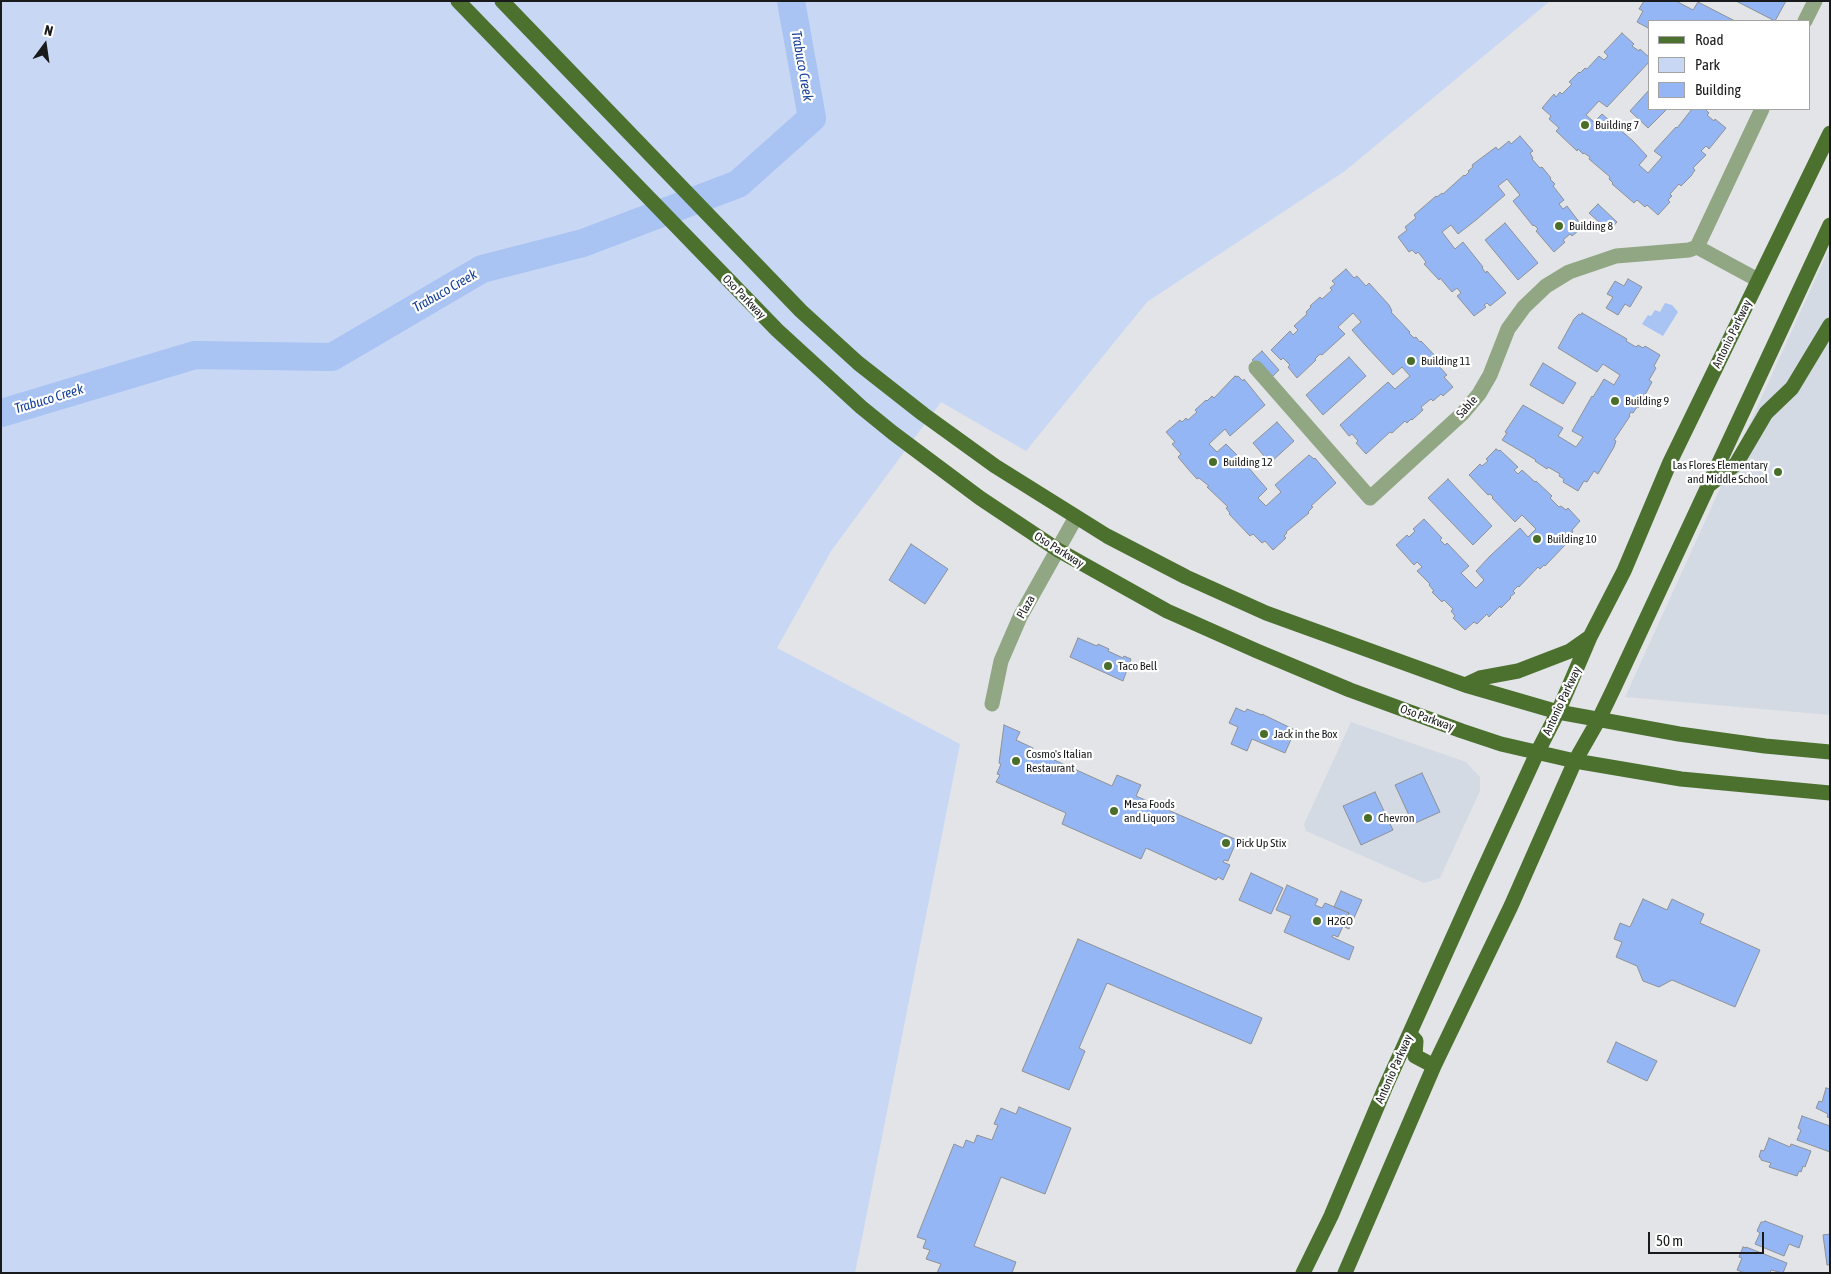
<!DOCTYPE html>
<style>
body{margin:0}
#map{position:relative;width:1831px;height:1274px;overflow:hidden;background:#e2e4e8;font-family:"Asap Condensed",sans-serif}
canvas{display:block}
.frame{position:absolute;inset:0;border:2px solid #191a1b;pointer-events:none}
.legend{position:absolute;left:1648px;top:20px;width:162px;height:90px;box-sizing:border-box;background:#fff;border:1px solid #a3a3a4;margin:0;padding:6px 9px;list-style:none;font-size:15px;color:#191a1b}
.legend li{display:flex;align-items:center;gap:10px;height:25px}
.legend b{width:25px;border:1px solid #a3a3a4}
.north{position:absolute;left:20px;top:20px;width:50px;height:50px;-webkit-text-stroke:4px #fff;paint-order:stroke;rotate:14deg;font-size:14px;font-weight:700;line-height:20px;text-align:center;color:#191a1b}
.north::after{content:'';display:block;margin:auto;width:18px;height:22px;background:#191a1b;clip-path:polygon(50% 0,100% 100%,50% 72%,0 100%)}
.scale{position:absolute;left:1648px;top:1232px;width:116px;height:22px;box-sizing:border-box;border:2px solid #191a1b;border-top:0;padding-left:6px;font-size:15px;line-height:18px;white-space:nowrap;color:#191a1b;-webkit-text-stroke:4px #fff;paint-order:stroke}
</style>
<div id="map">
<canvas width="1831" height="1274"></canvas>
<div class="frame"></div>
<ul class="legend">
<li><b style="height:6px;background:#4c712f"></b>Road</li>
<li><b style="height:14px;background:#c8d7f4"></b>Park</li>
<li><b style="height:14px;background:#94b6f5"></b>Building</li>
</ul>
<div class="north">N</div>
<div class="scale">50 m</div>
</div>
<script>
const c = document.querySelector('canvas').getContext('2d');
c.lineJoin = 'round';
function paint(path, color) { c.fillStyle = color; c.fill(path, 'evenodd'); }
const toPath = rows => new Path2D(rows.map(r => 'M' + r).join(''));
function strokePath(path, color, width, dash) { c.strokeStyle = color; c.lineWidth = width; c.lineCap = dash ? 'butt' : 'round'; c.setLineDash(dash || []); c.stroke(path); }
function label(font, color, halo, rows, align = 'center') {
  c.font = font + ' "Asap Condensed",sans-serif'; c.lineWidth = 4.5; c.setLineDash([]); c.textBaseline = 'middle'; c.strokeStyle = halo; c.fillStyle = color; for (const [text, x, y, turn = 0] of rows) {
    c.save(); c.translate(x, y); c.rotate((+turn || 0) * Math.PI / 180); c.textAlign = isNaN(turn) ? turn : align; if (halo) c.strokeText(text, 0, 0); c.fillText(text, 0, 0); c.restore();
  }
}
const built = toPath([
 [1830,247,1830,715,1625,697],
 [1351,722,1466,762,1480,777,1480,791,1440,878,1424,883,1306,831,1304,824]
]);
const green = toPath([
 [1,1,1550,1,1345,171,1147,302,1026,451,941,402,831,551,777,648,960,744,855,1273,1,1273]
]);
const water = toPath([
 [1665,303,1672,305,1678,312,1663,336,1642,324,1648,315,1651,316,1655,310,1660,312]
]);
const river = toPath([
 [1,413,195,355,332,357,482,269,583,243,738,184,812,118,791,1]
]);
const building = toPath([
 [1644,1,1676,1,1693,10,1698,2,1735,21,1650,21,1650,29,1637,22,1643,11,1639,9,1644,1],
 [1736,1,1786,1,1775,21,1736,1],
 [1622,33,1634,44,1632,46,1639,51,1640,49,1650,58,1650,61,1607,107,1599,101,1586,115,1594,122,1602,114,1633,141,1647,156,1639,165,1648,173,1662,157,1654,151,1676,127,1677,128,1692,109,1705,109,1709,113,1707,115,1714,121,1715,119,1726,128,1709,149,1706,146,1701,151,1706,155,1693,168,1695,170,1691,176,1681,186,1679,184,1670,194,1672,196,1668,200,1670,202,1658,215,1647,205,1645,207,1637,200,1634,203,1612,184,1613,183,1609,179,1610,177,1589,159,1590,157,1584,153,1583,154,1578,149,1577,151,1556,131,1559,128,1549,119,1551,116,1542,108,1554,94,1556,97,1560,92,1562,94,1572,84,1569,82,1579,72,1580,73,1585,68,1587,69,1599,56,1604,60,1608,56,1604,52,1622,33],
 [1650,89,1650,109,1667,109,1648,128,1630,111,1650,89],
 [1520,136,1533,151,1530,153,1533,158,1532,159,1540,168,1542,167,1551,178,1550,179,1555,184,1553,186,1564,200,1559,204,1563,209,1567,206,1583,227,1572,236,1570,234,1563,240,1565,242,1554,252,1536,231,1538,229,1534,225,1533,226,1513,201,1520,195,1507,179,1498,186,1505,195,1476,220,1458,234,1451,225,1442,232,1455,249,1463,242,1483,267,1482,268,1486,273,1487,271,1506,293,1490,306,1487,303,1484,305,1486,307,1474,316,1457,296,1461,293,1457,288,1452,292,1440,278,1439,280,1424,264,1426,262,1418,252,1416,254,1412,250,1409,252,1398,237,1407,230,1405,227,1416,218,1414,215,1436,196,1437,197,1442,193,1443,194,1464,175,1465,176,1469,172,1468,171,1473,167,1472,165,1496,147,1498,150,1509,141,1511,144,1520,136],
 [1598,204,1617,222,1609,231,1589,213,1598,204],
 [1505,223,1538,263,1518,280,1485,240,1505,223],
 [1346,269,1354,278,1357,276,1366,286,1369,283,1389,305,1392,311,1391,312,1410,332,1409,333,1414,338,1416,337,1420,342,1421,341,1441,362,1438,365,1447,375,1444,377,1453,387,1443,396,1441,394,1433,401,1431,399,1421,407,1423,410,1412,420,1411,419,1407,423,1405,421,1392,433,1390,432,1366,454,1356,443,1358,441,1352,434,1349,436,1340,425,1388,382,1395,389,1410,376,1402,367,1393,375,1366,346,1352,330,1361,322,1353,313,1338,327,1345,334,1322,355,1320,354,1315,359,1316,360,1297,378,1288,367,1290,365,1283,358,1281,360,1271,350,1290,331,1293,335,1298,330,1294,326,1307,314,1306,312,1311,307,1310,306,1320,297,1322,299,1332,290,1330,288,1335,284,1332,281,1346,269],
 [1628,279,1642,287,1630,307,1625,304,1618,315,1606,308,1613,297,1607,294,1615,281,1624,286,1628,279],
 [1582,313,1627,339,1626,341,1636,347,1638,345,1643,348,1645,346,1660,355,1654,366,1656,368,1649,380,1652,382,1646,393,1638,408,1637,407,1633,413,1631,412,1629,415,1630,416,1614,440,1616,441,1614,447,1598,474,1594,471,1587,482,1584,481,1578,491,1563,482,1564,479,1559,476,1560,474,1548,467,1547,469,1535,461,1536,460,1502,440,1507,433,1505,432,1523,405,1563,428,1558,436,1576,447,1583,437,1572,431,1592,396,1593,397,1604,379,1614,385,1620,375,1603,364,1597,372,1558,348,1574,319,1579,314,1581,315,1582,313],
 [1262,351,1279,370,1270,379,1252,360,1262,351],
 [1349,357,1366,376,1323,415,1306,395,1349,357],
 [1543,363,1576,383,1563,404,1530,385,1543,363],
 [1235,376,1236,377,1238,376,1243,381,1244,379,1265,405,1230,436,1225,429,1209,444,1217,452,1226,444,1241,459,1267,489,1258,498,1266,506,1281,492,1275,485,1309,455,1314,459,1315,458,1336,483,1311,506,1313,507,1308,512,1309,513,1286,532,1287,533,1284,536,1286,538,1273,550,1265,541,1262,543,1253,534,1250,536,1229,514,1230,513,1226,508,1228,507,1207,487,1209,486,1199,478,1197,479,1188,469,1178,457,1181,454,1172,444,1175,442,1166,432,1180,420,1182,422,1186,418,1188,420,1197,412,1195,410,1206,400,1207,401,1212,396,1214,398,1235,376],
 [1277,422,1294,441,1270,463,1253,443,1277,422],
 [1496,449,1499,451,1500,450,1518,467,1514,470,1518,474,1522,470,1535,482,1536,481,1552,496,1550,498,1559,507,1561,506,1566,510,1568,508,1580,521,1572,530,1573,532,1564,542,1566,544,1545,566,1544,565,1540,569,1538,567,1519,587,1518,586,1513,591,1515,593,1510,597,1511,598,1501,608,1500,606,1489,617,1487,614,1477,624,1474,622,1465,630,1453,618,1455,616,1451,611,1453,609,1444,600,1442,602,1432,592,1434,591,1429,585,1430,584,1417,571,1422,567,1417,562,1414,565,1396,545,1407,535,1409,537,1415,531,1413,529,1424,519,1442,538,1440,540,1445,545,1447,543,1469,566,1461,573,1476,588,1484,580,1476,571,1490,556,1520,528,1528,537,1536,529,1522,515,1515,522,1492,498,1493,497,1490,494,1488,495,1469,475,1480,464,1482,466,1488,461,1486,459,1496,449],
 [1448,479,1492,526,1473,545,1428,498,1448,479],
 [911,544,948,569,925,604,889,580,911,544],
 [1078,638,1097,646,1098,644,1109,649,1108,651,1123,658,1124,656,1131,659,1123,681,1070,657,1078,638],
 [1236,708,1245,712,1247,709,1262,715,1262,714,1295,730,1285,753,1252,739,1247,751,1231,744,1238,727,1229,723,1236,708],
 [1004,725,1020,732,1016,740,1033,748,1032,750,1112,786,1117,775,1141,785,1136,796,1237,840,1228,861,1224,860,1223,862,1230,865,1223,880,1218,877,1216,880,1146,848,1141,859,1062,824,1066,813,996,782,1000,775,997,774,1001,764,999,763,1004,725],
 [1422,773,1440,812,1413,824,1395,785,1422,773],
 [1375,792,1393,830,1361,845,1343,806,1375,792],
 [1251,873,1283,888,1271,914,1239,900,1251,873],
 [1287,885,1318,899,1315,905,1322,908,1325,903,1349,913,1338,937,1333,935,1332,937,1354,947,1349,960,1284,932,1291,916,1276,910,1287,885],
 [1341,891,1362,900,1349,929,1343,926,1349,913,1334,907,1341,891],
 [1643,899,1667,910,1672,899,1704,914,1700,923,1760,950,1735,1007,1672,980,1659,987,1643,981,1637,966,1616,957,1622,942,1614,939,1620,923,1630,927,1643,899],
 [1078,939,1262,1018,1251,1044,1107,983,1079,1048,1085,1051,1069,1090,1022,1071,1078,939],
 [1616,1042,1657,1061,1647,1081,1607,1062,1616,1042],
 [1826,1088,1830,1089,1830,1118,1827,1117,1828,1114,1816,1108,1819,1101,1822,1102,1826,1088],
 [1019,1107,1071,1128,1045,1194,1001,1177,974,1246,1016,1262,1012,1273,937,1273,941,1264,926,1259,930,1250,923,1248,926,1240,917,1237,954,1144,963,1148,966,1140,974,1143,977,1135,992,1140,998,1125,994,1124,1001,1108,1016,1114,1019,1107],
 [1802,1116,1830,1126,1830,1152,1797,1140,1801,1130,1798,1128,1802,1116],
 [1769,1138,1790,1147,1791,1144,1811,1151,1805,1167,1803,1166,1801,1172,1799,1171,1797,1176,1769,1167,1771,1163,1761,1160,1761,1158,1759,1157,1761,1150,1764,1151,1769,1138],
 [1765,1221,1803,1236,1799,1248,1789,1244,1784,1256,1755,1244,1760,1233,1757,1231,1761,1222,1764,1222,1765,1221],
 [1830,1234,1830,1265,1827,1265,1823,1235,1830,1234],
 [1743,1247,1746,1248,1746,1247,1787,1263,1783,1273,1771,1270,1770,1273,1745,1273,1737,1270,1742,1258,1739,1257,1743,1247]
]);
const street = toPath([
 [1805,21,1815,1],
 [1697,247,1758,280],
 [1256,368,1370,498,1463,413,1479,394,1490,375,1508,329,1524,307,1546,286,1569,272,1616,256,1689,250,1697,247,1762,109],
 [992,704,1001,661,1020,617,1076,517]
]);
const primary = toPath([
 [458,1,777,330,861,407,893,433,980,498,1058,550,1167,611,1257,651,1350,690,1462,731,1501,744,1575,761,1681,779,1830,793],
 [502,1,801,311,858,363,923,414,995,466,1107,536,1186,577,1266,613,1465,685,1558,712,1679,734,1765,746,1830,752],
 [1709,485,1736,464,1766,413,1792,388,1830,325],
 [1465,685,1480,678,1518,671,1570,651,1590,637],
 [1410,1034,1416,1041,1415,1056,1434,1066],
 [1303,1273,1331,1216,1385,1088,1471,897,1537,753,1558,712,1590,637,1624,571,1670,462,1830,133],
 [1345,1273,1434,1066,1511,906,1575,761,1599,719,1613,690,1830,225]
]);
const markers = [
 [1585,125,5,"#486e29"],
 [1559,226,5,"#486e29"],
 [1411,361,5,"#486e29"],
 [1615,401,5,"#486e29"],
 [1213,462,5,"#486e29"],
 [1778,472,5,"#486e29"],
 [1537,539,5,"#486e29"],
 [1108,666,5,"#486e29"],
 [1264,734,5,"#486e29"],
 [1016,761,5,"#486e29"],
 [1114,811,5,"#486e29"],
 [1368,818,5,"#486e29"],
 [1226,843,5,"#486e29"],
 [1317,921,5,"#486e29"]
];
const poiNames = [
 ["Building 7",1595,125],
 ["Building 8",1569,226],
 ["Building 11",1421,361],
 ["Building 9",1625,401],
 ["Building 12",1223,462],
 ["Las Flores Elementary",1768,465,"right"],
 ["and Middle School",1768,479,"right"],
 ["Building 10",1547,539],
 ["Taco Bell",1118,666],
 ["Jack in the Box",1274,734],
 ["Cosmo's Italian",1026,754],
 ["Restaurant",1026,768],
 ["Mesa Foods",1124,804],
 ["and Liquors",1124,818],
 ["Chevron",1378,818],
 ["Pick Up Stix",1236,843],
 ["H2GO",1327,921]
];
const streetNames = [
 ["Oso Parkway",744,297,46],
 ["Antonio Parkway",1732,334,-64],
 ["Sable",1467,407,-48],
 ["Oso Parkway",1059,550,32],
 ["Plaza",1026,607,-61],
 ["Antonio Parkway",1562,701,-65],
 ["Oso Parkway",1427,718,20],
 ["Antonio Parkway",1394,1069,-66]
];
const waterNames = [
 ["Trabuco Creek",802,66,80],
 ["Trabuco Creek",445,291,-30],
 ["Trabuco Creek",49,399,-17]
];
paint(built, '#d4dae4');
paint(green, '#c8d7f4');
paint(water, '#a9c3f3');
strokePath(river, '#a9c3f3', 28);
paint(building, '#94b6f5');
strokePath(building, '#8f9194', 1);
strokePath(street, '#91a683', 15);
strokePath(primary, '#4c712f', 15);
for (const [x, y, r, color] of markers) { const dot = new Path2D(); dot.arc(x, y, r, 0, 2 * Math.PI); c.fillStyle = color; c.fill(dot); strokePath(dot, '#fff', 2); }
label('12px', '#191a1b', '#fff', poiNames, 'left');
label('12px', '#191a1b', '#fff', streetNames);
label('italic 14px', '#153f98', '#fff', waterNames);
</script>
